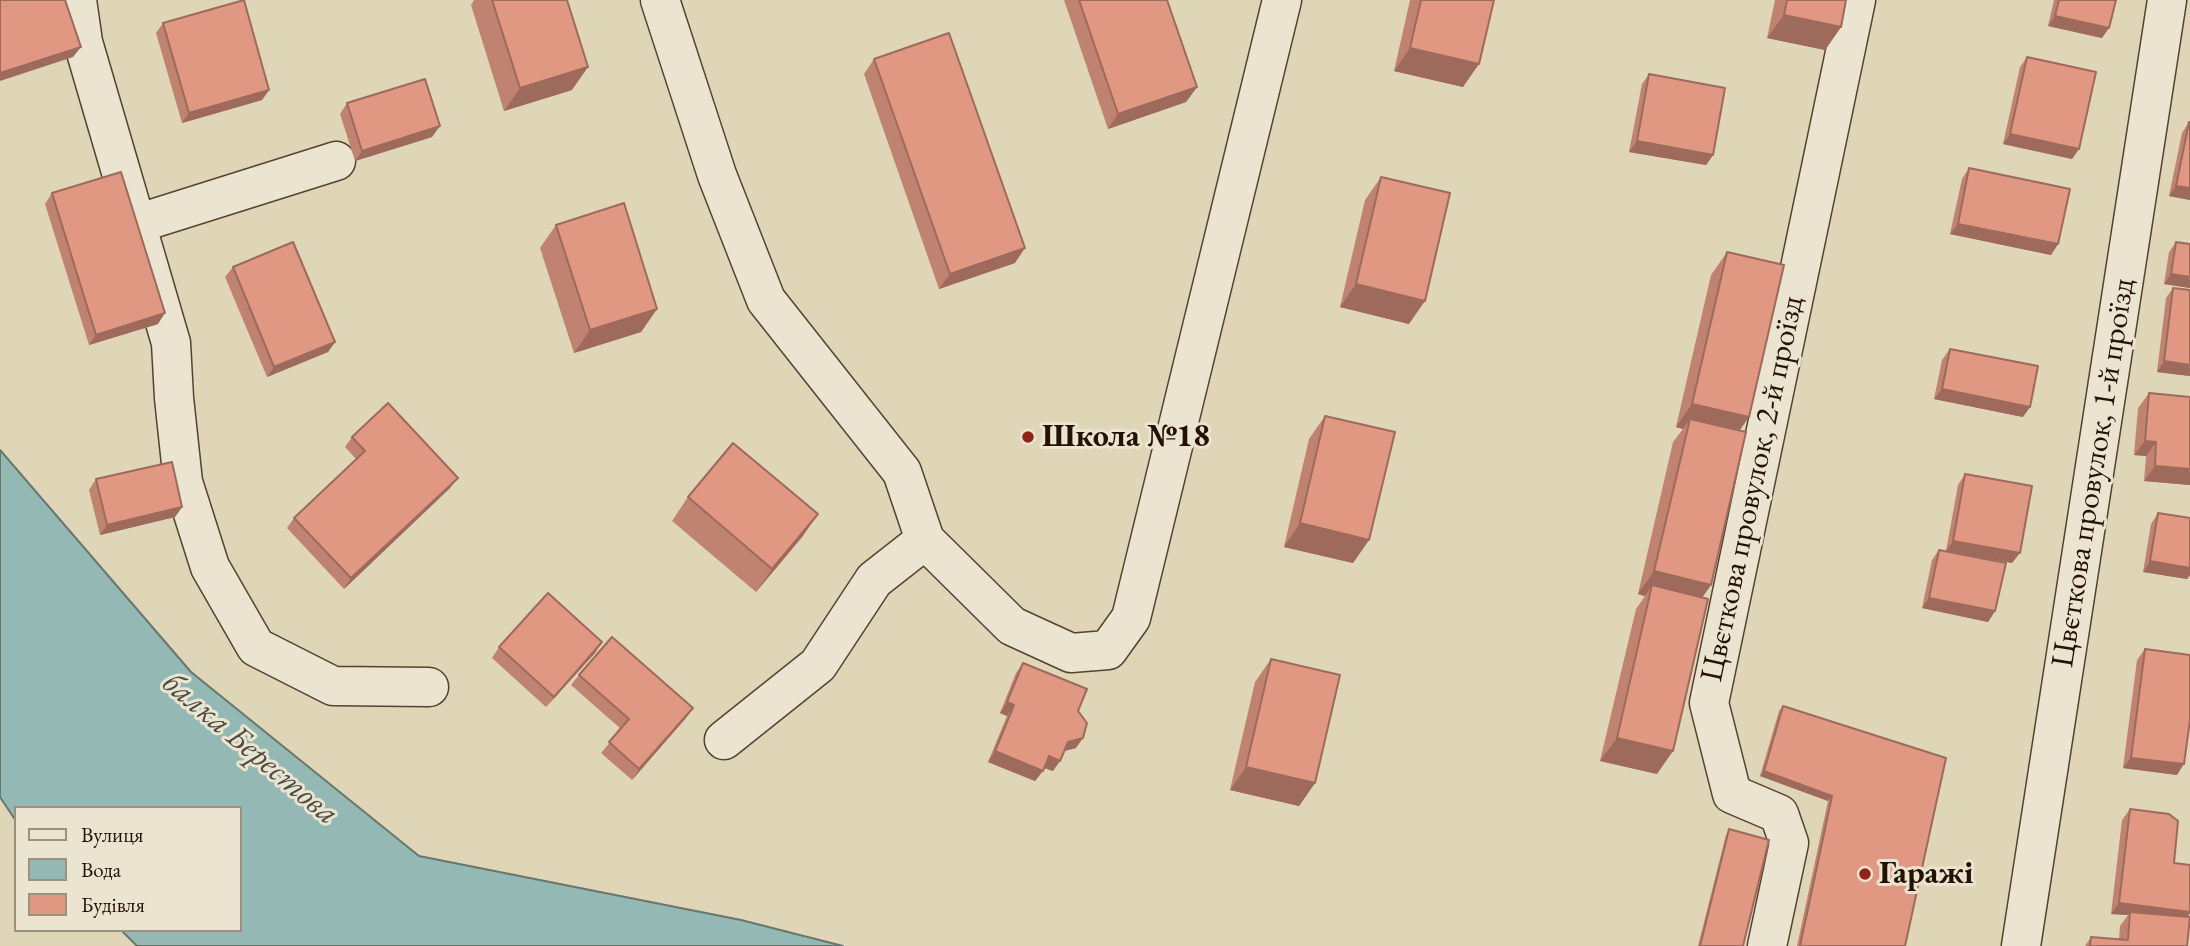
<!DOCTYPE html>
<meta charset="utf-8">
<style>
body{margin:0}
#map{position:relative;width:2190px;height:946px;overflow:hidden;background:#dfd5b7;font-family:"EB Garamond",serif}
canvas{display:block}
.legend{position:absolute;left:14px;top:806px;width:228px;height:126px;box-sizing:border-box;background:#eae4d0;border:2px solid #9c907e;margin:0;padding:9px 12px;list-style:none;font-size:21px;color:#261203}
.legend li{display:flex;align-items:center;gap:14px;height:35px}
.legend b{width:35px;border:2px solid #9c907e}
</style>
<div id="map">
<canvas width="2190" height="946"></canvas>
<ul class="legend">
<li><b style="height:9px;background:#eae4d0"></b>Вулиця</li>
<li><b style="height:19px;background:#94b8b3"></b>Вода</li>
<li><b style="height:19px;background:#e09883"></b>Будівля</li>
</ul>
</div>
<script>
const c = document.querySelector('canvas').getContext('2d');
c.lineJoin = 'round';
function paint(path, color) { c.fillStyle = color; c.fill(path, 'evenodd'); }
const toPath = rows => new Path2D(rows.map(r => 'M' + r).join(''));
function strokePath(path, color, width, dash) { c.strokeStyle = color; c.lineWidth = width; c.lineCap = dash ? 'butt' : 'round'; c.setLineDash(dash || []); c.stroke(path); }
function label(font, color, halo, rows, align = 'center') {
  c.font = font + ' "EB Garamond",serif'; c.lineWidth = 6; c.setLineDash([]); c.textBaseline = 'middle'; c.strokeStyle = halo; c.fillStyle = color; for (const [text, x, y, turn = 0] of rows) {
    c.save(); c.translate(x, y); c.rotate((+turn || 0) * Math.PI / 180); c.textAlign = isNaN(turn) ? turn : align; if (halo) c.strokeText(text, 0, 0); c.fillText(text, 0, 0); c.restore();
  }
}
const water = toPath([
 [0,450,191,672,419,856,741,920,843,946,137,946,121,930,240,930,240,808,16,808,16,821,0,797,0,450]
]);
const minor = toPath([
 [77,0,83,42,171,343,174,398,183,482,210,567,256,647,333,686,429,687],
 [660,0,717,175,766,300,902,472,925,540,1012,626,1071,653,1108,650,1131,618,1282,0],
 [136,224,336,161],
 [724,740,818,665,874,580,925,540],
 [1767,946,1789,843,1779,814,1732,794,1709,703,1856,0],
 [2021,946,2167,0]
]);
const wall = toPath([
 [474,0,567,0,572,90,504,111,471,5],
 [1064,0,1167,0,1197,87,1186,102,1108,129],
 [1410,0,1494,0,1463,87,1394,71],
 [1775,0,1846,0,1841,27,1825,50,1767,38],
 [2054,0,2116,0,2102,38,2048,26],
 [163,23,269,90,262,100,182,123,156,33],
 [2027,57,2079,149,2072,159,2003,144,2020,67],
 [874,59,1015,263,939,289,864,74],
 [1649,74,1713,155,1706,165,1629,152,1642,84],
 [347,103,432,137,355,161,340,114],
 [2189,122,2190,122,2190,200,2169,196,2182,133],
 [1969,168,2058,244,2051,255,1950,234,1962,179],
 [1381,177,1409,324,1340,307,1365,200],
 [52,193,158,324,89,345,45,204],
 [556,225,657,309,641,332,574,353,540,248],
 [2176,242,2190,288,2164,284,2169,252],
 [1727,252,1740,431,1711,585,1702,597,1657,774,1600,761,1636,609,1645,596,1638,594,1673,442,1683,429,1676,427,1711,275],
 [233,267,335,342,328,352,267,377,225,277],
 [2173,288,2190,290,2190,376,2157,372,2166,298],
 [1950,349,2023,417,1934,399,1942,360],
 [2149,393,2190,397,2190,485,2144,481,2146,456,2134,455,2138,408],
 [1325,416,1369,540,1353,563,1284,547,1309,439],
 [352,437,450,488,344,589,287,528,294,518,356,459,345,447],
 [1965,474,2012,563,1962,554,1995,611,1988,622,1922,608,1932,560,1939,550,1946,551,1958,485],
 [96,479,182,507,175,517,100,535,89,490],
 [688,497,818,514,802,537,756,592,672,521],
 [2158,513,2190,518,2190,575,2187,579,2143,572,2151,524],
 [602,642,595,653,546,707,492,658,499,647],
 [2145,649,2177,775,2123,768,2137,660],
 [1271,659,1315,783,1299,806,1230,790,1255,682],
 [1023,663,1078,711,1076,748,1064,751,1053,771,1044,768,1035,781,988,762,1007,716,1000,713,1016,673],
 [579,675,693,708,685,719,632,780,601,753,621,729,571,685],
 [1783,706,1946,758,1905,946,1797,946,1828,801,1760,776,1779,711],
 [2130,809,2174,863,2190,865,2190,913,2188,917,2187,946,2085,946,2091,937,2119,939,2120,926,2128,915,2111,914,2122,820],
 [1729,829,1743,946,1698,946,1726,835]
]);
const shadedWall = toPath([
 [1784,15,1841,27,1825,50,1767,38],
 [2055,16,2109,28,2102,38,2048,26],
 [81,47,73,57,0,81,0,73],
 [1410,48,1479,64,1463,87,1394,71],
 [588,67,572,90,504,111,520,88],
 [1197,87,1186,102,1108,129,1118,114],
 [269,90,262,100,182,123,189,113],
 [440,126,432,137,355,161,362,151],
 [2010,134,2079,149,2072,159,2003,144],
 [1637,141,1713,155,1706,165,1629,152],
 [2176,186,2190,188,2190,200,2169,196],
 [1958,224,2058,244,2051,255,1950,234],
 [1025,248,1015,263,939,289,950,274],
 [2171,274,2190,277,2190,288,2164,284],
 [1356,284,1425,301,1409,324,1340,307],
 [657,309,641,332,574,353,590,330],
 [165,313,158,324,89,345,96,335],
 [335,342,328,352,267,377,274,367],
 [2164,361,2190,365,2190,376,2157,372],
 [1942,389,2030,407,2023,417,1934,399],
 [1692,404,1749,417,1733,440,1690,419,1683,429,1676,427],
 [2145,441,2156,442,2146,456,2134,455],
 [2155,466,2190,469,2190,485,2144,481],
 [458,478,450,488,344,589,351,578],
 [182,507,175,517,100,535,107,525],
 [818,514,802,537,756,592,772,569],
 [1300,523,1369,540,1353,563,1284,547],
 [1953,541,2020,553,2012,563,1946,551],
 [2150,561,2190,568,2190,575,2187,579,2143,572],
 [1654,571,1711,585,1695,608,1652,585,1645,596,1638,594],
 [1929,598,1995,611,1988,622,1922,608],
 [602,642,595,653,546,707,554,697],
 [1007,702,1014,705,1007,716,1000,713],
 [693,708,685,719,632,780,639,769],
 [1083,738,1076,748,1061,752,1068,742],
 [1617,738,1673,751,1657,774,1600,761],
 [995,751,1043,771,1035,781,988,762],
 [1049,756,1060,761,1053,771,1042,767],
 [2131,758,2184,764,2177,775,2123,768],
 [1246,767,1315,783,1299,806,1230,790],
 [1764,771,1832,796,1828,801,1760,776],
 [2119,903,2190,912,2190,913,2184,922,2130,912,2128,915,2111,914]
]);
const building = toPath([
 [0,0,65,0,81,47,0,73,0,0],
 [244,0,269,90,189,113,163,23,244,0],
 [492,0,567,0,588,67,520,88,492,0],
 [1079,0,1167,0,1197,87,1118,114,1079,0],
 [1421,0,1494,0,1479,64,1410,48,1421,0],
 [1787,0,1846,0,1841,27,1784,15,1787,0],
 [2059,0,2116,0,2109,28,2055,16,2059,0],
 [949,33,1025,248,950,274,874,59,949,33],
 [2027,57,2096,72,2079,149,2010,134,2027,57],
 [1649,74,1725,88,1713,155,1637,141,1649,74],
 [425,79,440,126,362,151,347,103,425,79],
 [2189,122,2190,122,2190,188,2176,186,2189,122],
 [1969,168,2070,189,2058,244,1958,224,1969,168],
 [121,172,165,313,96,335,52,193,121,172],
 [1381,177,1450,193,1425,301,1356,284,1381,177],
 [624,203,657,309,590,330,556,225,624,203],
 [293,242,335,342,274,367,233,267,293,242],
 [2176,242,2190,244,2190,277,2171,274,2176,242],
 [1727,252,1784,265,1749,417,1692,404,1727,252],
 [2173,288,2190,290,2190,365,2164,361,2173,288],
 [1950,349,2038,366,2030,407,1942,389,1950,349],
 [2149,393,2190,397,2190,469,2155,466,2156,442,2145,441,2149,393],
 [388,403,458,478,351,578,294,518,365,451,352,437,388,403],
 [1325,416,1395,432,1369,540,1300,523,1325,416],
 [1690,419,1746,432,1711,585,1654,571,1690,419],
 [733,443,818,514,772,569,688,497,733,443],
 [172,462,182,507,107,525,96,479,172,462],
 [1965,474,2032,486,2020,553,1953,541,1965,474],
 [2158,513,2190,518,2190,568,2150,561,2158,513],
 [1939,550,2006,563,1995,611,1929,598,1939,550],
 [1652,585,1708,599,1673,751,1617,738,1652,585],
 [548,593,602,642,554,697,499,647,548,593],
 [612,637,693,708,639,769,609,742,629,719,579,675,612,637],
 [2145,649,2190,655,2190,720,2184,764,2131,758,2145,649],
 [1271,659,1340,675,1315,783,1246,767,1271,659],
 [1023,663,1087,689,1078,711,1087,723,1083,738,1068,742,1060,761,1049,756,1043,771,995,751,1014,705,1007,702,1023,663],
 [1783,706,1946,758,1905,946,1800,946,1832,796,1764,771,1783,706],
 [2130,809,2169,814,2178,821,2174,863,2190,865,2190,912,2119,903,2130,809],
 [1729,829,1769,840,1743,946,1700,946,1729,829],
 [2130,912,2190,917,2187,946,2090,946,2091,937,2128,940,2130,912]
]);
const markers = [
 [1028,437,7,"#8f2418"],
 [1865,874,7,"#8f2418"]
];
const poiNames = [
 ["Школа №18",1042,437],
 ["Гаражі",1879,874]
];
const streetNames = [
 ["Цвєткова провулок, 1-й проїзд",2094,473,-81],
 ["Цвєткова провулок, 2-й проїзд",1753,489,-78]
];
const waterNames = [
 ["балка Берестова",250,749,40]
];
paint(water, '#94b8b3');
strokePath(water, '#68766d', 2);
strokePath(minor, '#544330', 41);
strokePath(minor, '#eae4d0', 38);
paint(wall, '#c18371');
paint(shadedWall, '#9d6a5c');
paint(building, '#e09883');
strokePath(building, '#9d6a5c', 2);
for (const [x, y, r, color] of markers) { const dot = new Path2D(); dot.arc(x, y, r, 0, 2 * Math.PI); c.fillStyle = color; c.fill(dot); strokePath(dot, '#eae4d0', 2.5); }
label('bold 32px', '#261203', '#eae4d0', poiNames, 'left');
label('32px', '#261203', '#eae4d0', streetNames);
label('italic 33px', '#4c4c41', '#eae4d0', waterNames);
</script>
